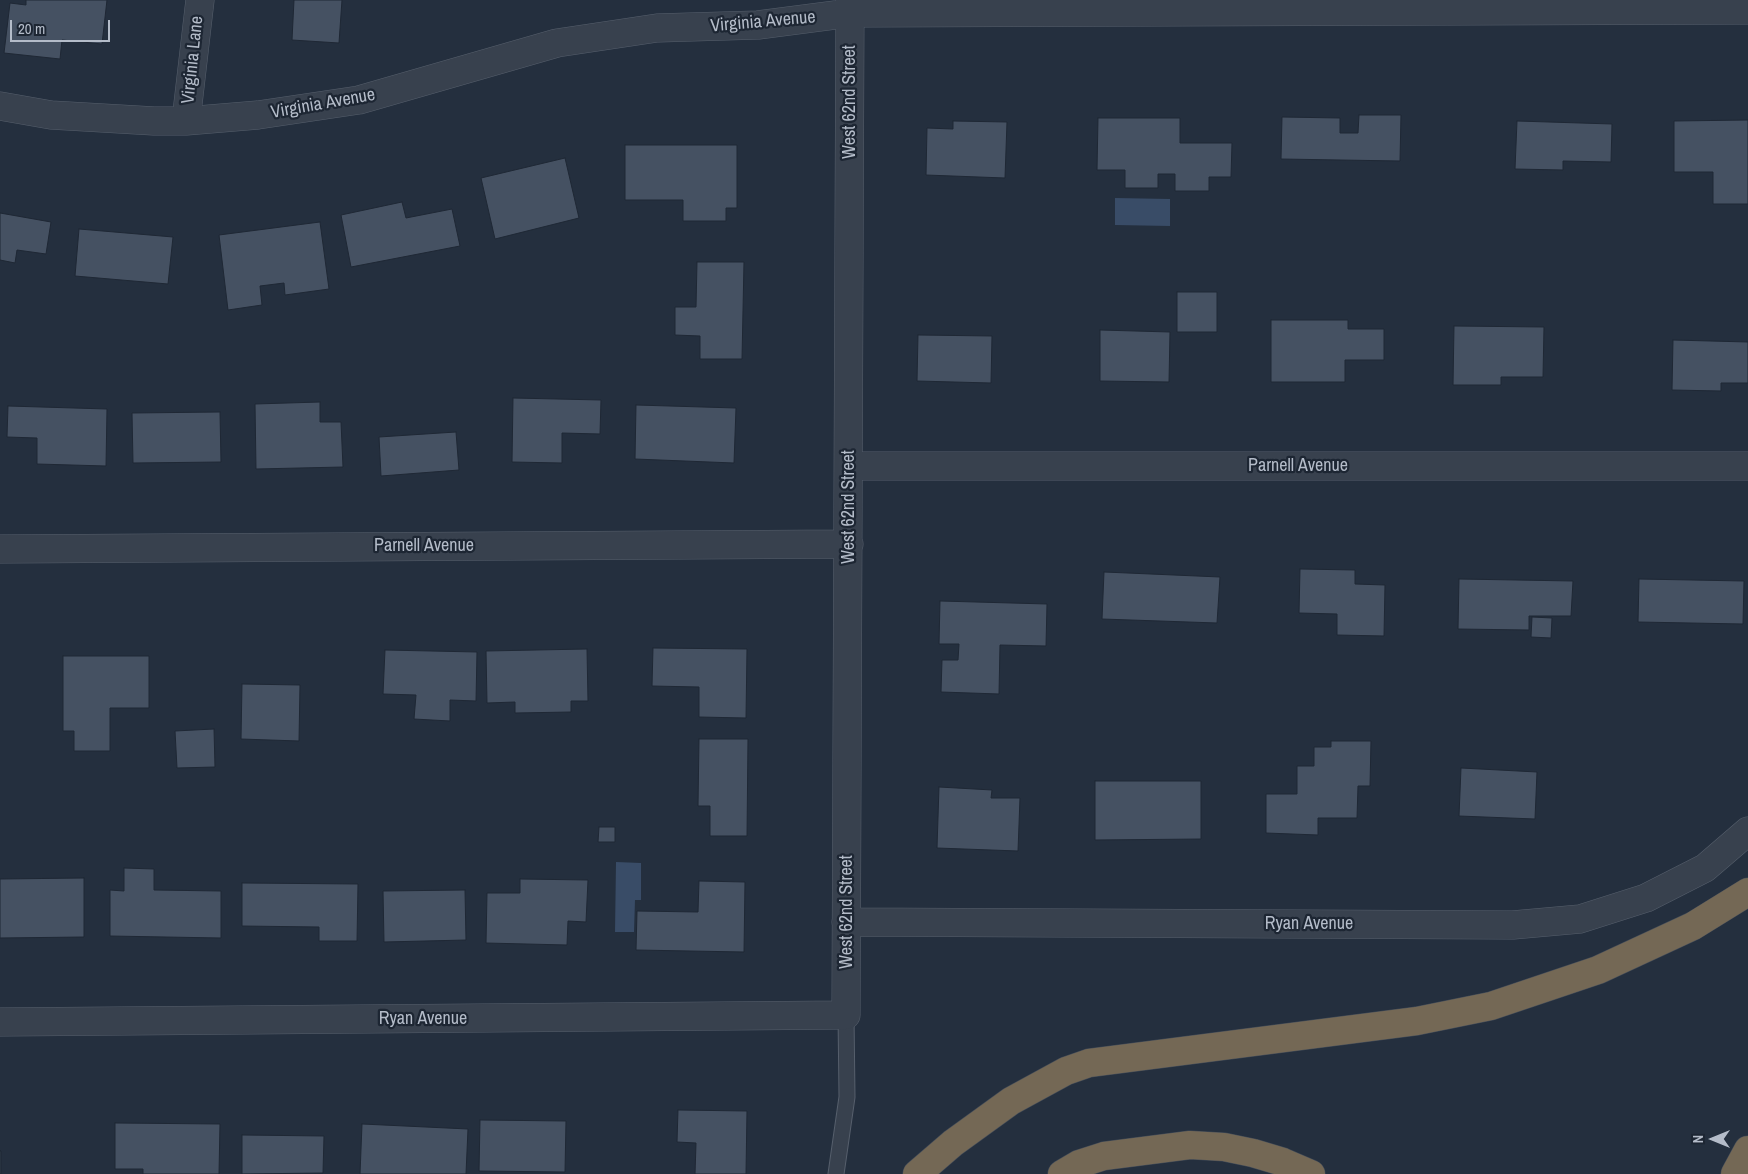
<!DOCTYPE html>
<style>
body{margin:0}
#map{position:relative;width:1748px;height:1174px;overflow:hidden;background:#242f3e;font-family:"Archivo Narrow",sans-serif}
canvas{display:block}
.north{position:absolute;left:1688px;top:1114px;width:50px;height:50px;-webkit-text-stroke:4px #1d2633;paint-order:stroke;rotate:270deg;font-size:14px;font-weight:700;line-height:20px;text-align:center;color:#b4bcc9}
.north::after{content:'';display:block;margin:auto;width:18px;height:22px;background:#b4bcc9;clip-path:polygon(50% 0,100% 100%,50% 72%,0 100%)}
.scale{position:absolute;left:10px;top:20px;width:100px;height:22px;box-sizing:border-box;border:2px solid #b4bcc9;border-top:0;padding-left:6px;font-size:15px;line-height:18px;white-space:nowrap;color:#b4bcc9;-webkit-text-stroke:4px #1d2633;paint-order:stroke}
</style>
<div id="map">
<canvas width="1748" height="1174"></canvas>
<div class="north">N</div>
<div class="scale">20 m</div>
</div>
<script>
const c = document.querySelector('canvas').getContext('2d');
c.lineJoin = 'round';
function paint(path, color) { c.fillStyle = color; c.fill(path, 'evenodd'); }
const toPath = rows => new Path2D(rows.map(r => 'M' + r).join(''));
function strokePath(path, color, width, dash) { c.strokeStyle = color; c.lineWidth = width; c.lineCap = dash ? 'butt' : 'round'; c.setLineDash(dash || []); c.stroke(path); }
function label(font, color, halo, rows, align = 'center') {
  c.font = font + ' "Archivo Narrow",sans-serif'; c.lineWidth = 4.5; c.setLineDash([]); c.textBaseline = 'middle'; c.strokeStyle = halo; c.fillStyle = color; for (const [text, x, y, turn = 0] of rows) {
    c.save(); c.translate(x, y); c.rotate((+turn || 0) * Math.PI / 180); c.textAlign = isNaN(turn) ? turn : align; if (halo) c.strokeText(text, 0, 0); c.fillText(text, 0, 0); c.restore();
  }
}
const water = toPath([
 [1115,198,1170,199,1170,226,1115,225],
 [616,862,641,863,641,900,635,900,634,932,615,932]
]);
const building = toPath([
 [26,0,107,0,102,44,62,40,60,59,4,53,10,3,26,5,26,0],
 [294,0,342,0,339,43,292,40,294,0],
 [1359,115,1401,115,1400,161,1281,159,1282,117,1340,118,1340,133,1358,133,1359,115],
 [1098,118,1180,118,1180,143,1232,143,1231,177,1209,177,1209,191,1175,191,1175,174,1158,174,1158,188,1125,188,1125,170,1097,170,1098,118],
 [1748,120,1748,204,1713,204,1713,172,1674,172,1674,121,1748,120],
 [953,121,1007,122,1005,178,926,175,927,128,953,129,953,121],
 [1517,121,1612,124,1611,162,1563,161,1563,170,1515,169,1517,121],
 [625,145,737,145,737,208,726,208,726,221,683,221,683,200,625,200,625,145],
 [565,158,579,218,495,239,481,178,565,158],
 [402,202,406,218,452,209,460,246,351,267,341,215,402,202],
 [0,213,51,222,46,254,17,250,15,263,0,260,0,213],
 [320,222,329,289,285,295,284,283,260,286,262,305,228,310,219,235,320,222],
 [79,229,173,237,168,284,75,276,79,229],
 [697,262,744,262,742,359,700,359,700,336,675,335,675,307,696,307,697,262],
 [1177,292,1217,292,1217,332,1177,332,1177,292],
 [1271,320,1348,320,1348,329,1384,329,1384,360,1345,360,1345,382,1271,382,1271,320],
 [1454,326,1544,327,1543,377,1501,377,1501,385,1453,385,1454,326],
 [1100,330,1170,332,1169,382,1100,381,1100,330],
 [918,335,992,336,991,383,917,381,918,335],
 [1673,340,1748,342,1748,383,1721,383,1721,391,1672,390,1673,340],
 [513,398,601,400,600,434,562,433,562,463,512,462,513,398],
 [320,402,320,422,341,422,343,467,256,469,255,404,320,402],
 [636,405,736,408,734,463,635,459,636,405],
 [8,406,107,409,106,466,37,464,37,438,7,437,8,406],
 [220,412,221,462,133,463,132,413,220,412],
 [456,432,459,470,381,476,379,437,456,432],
 [1300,569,1355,570,1355,584,1385,585,1384,636,1337,635,1337,614,1299,613,1300,569],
 [1104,572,1220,577,1217,623,1102,619,1104,572],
 [1459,579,1573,581,1571,616,1529,616,1529,630,1458,629,1459,579],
 [1639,579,1744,581,1743,624,1638,622,1639,579],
 [940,601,1047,604,1046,646,1000,645,999,694,941,692,942,660,958,660,959,644,939,644,940,601],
 [1532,617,1552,618,1551,638,1531,637,1532,617],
 [653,648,747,649,746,718,699,717,699,687,652,686,653,648],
 [587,649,588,701,571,701,571,712,515,713,515,702,487,703,486,651,587,649],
 [385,650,477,652,476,701,450,700,450,721,414,719,416,695,383,694,385,650],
 [63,656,149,656,149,708,110,708,110,751,74,751,74,731,63,731,63,656],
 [242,684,300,685,299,741,241,739,242,684],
 [214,729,215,767,177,768,175,731,214,729],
 [699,739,748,739,747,836,710,836,710,806,698,806,699,739],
 [1331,741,1371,741,1370,786,1358,786,1357,818,1318,818,1318,835,1266,833,1266,794,1297,794,1297,766,1314,766,1314,747,1331,747,1331,741],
 [1461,768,1537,772,1535,819,1459,816,1461,768],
 [1095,781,1201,781,1201,839,1095,840,1095,781],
 [939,787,992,790,991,798,1020,798,1018,851,937,848,939,787],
 [599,827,615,827,615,842,598,842,599,827],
 [124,868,154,869,154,890,221,891,221,938,110,936,110,890,124,891,124,868],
 [84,878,84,937,0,938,0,879,84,878],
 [520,879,588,880,586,922,568,921,567,945,486,943,487,893,520,893,520,879],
 [699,881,745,882,744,952,636,950,637,911,698,912,699,881],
 [242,883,358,884,357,941,319,941,319,927,242,926,242,883],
 [465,890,466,940,384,942,383,891,465,890],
 [678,1110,747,1111,746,1174,695,1174,696,1143,677,1142,678,1110],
 [480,1120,566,1121,565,1172,479,1171,480,1120],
 [115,1123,220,1124,219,1174,143,1174,143,1169,115,1169,115,1123],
 [362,1124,468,1129,466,1174,360,1174,362,1124],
 [242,1135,324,1136,323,1173,242,1174,242,1135],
 [0,1151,1,1151,1,1174,0,1174,0,1151]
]);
const service = toPath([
 [836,1174,847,1097,846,1015]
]);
const minor = toPath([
 [0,106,51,115,154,121,186,121,258,115,359,100,557,43,657,28,758,25,850,13,1748,10],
 [186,121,200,0],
 [849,466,1748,466],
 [0,549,849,544],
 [846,922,1513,925,1580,919,1646,898,1705,868,1748,831],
 [0,1022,846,1015,850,0]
]);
const motorway = toPath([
 [917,1174,953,1143,1011,1101,1066,1071,1089,1063,1417,1021,1491,1006,1598,970,1693,926,1748,892],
 [1062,1174,1079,1164,1104,1156,1190,1145,1224,1147,1253,1153,1283,1162,1311,1174],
 [1735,1174,1748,1150]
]);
const streetNames = [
 ["Virginia Avenue",763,22,-5],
 ["Virginia Lane",193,60,-84],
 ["West 62nd Street",850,102,-90],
 ["Virginia Avenue",323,104,-10],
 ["Parnell Avenue",1298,466],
 ["West 62nd Street",849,507,-90],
 ["Parnell Avenue",424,546],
 ["West 62nd Street",847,912,-90],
 ["Ryan Avenue",1309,924],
 ["Ryan Avenue",423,1019]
];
paint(water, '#394c67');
paint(building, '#455162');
strokePath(building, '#1f2835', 1);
strokePath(service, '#565f6c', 17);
strokePath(minor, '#565f6c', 29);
strokePath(motorway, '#434c59', 29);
strokePath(service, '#38414e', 15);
strokePath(minor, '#38414e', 28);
strokePath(motorway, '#746855', 28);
label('18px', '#b4bcc9', '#1d2633', streetNames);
</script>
